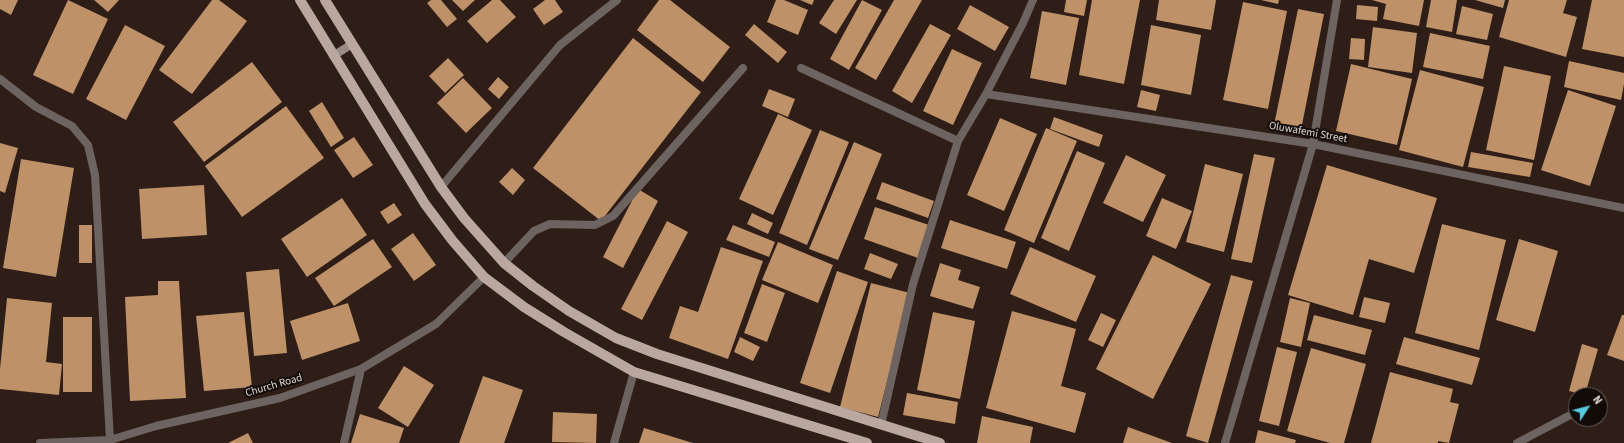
<!DOCTYPE html>
<style>
body{margin:0}
#map{position:relative;width:1624px;height:443px;overflow:hidden;background:#2e1e17;font-family:"Source Sans 3",sans-serif}
canvas{display:block}
.north{position:absolute;left:1568px;top:387px;width:40px;height:40px;box-sizing:border-box;background:#110a07;border:1px solid #655c58;border-radius:50%;rotate:54deg;font-size:11px;font-weight:700;line-height:16px;text-align:center;color:#e2d7d2}
.north::after{content:'';display:block;margin:auto;width:14px;height:18px;background:#56c9e1;clip-path:polygon(50% 0,100% 100%,50% 72%,0 100%)}
</style>
<div id="map">
<canvas width="1624" height="443"></canvas>
<div class="north">N</div>
</div>
<script>
const c = document.querySelector('canvas').getContext('2d');
c.lineJoin = 'round';
function paint(path, color) { c.fillStyle = color; c.fill(path, 'evenodd'); }
const toPath = rows => new Path2D(rows.map(r => 'M' + r).join(''));
function strokePath(path, color, width, dash) { c.strokeStyle = color; c.lineWidth = width; c.lineCap = dash ? 'butt' : 'round'; c.setLineDash(dash || []); c.stroke(path); }
function label(font, color, halo, rows, align = 'center') {
  c.font = font + ' "Source Sans 3",sans-serif'; c.lineWidth = 4; c.setLineDash([]); c.textBaseline = 'middle'; c.strokeStyle = halo; c.fillStyle = color; for (const [text, x, y, turn = 0] of rows) {
    c.save(); c.translate(x, y); c.rotate((+turn || 0) * Math.PI / 180); c.textAlign = isNaN(turn) ? turn : align; if (halo) c.strokeText(text, 0, 0); c.fillText(text, 0, 0); c.restore();
  }
}
const building = toPath([
 [0,0,18,0,11,15,0,9],
 [68,0,108,19,73,94,33,75],
 [94,0,119,0,108,12],
 [212,0,219,0,247,21,192,94,159,70],
 [431,0,441,0,457,19,447,27,427,3],
 [452,0,475,0,463,11],
 [492,0,500,0,516,17,487,43,467,21],
 [545,0,555,0,563,12,544,25,533,9],
 [659,0,670,0,730,47,703,82,637,30],
 [776,0,784,0,808,10,798,35,767,22],
 [800,0,814,0,812,5],
 [834,0,857,0,836,34,819,23],
 [862,0,882,10,849,70,830,59],
 [894,0,922,0,876,80,855,68],
 [1066,0,1087,0,1084,16,1064,12],
 [1092,0,1140,0,1124,84,1079,75],
 [1159,0,1216,0,1211,30,1156,20],
 [1261,0,1279,0,1278,4],
 [1372,0,1424,0,1419,26,1383,19,1386,4],
 [1431,0,1457,0,1452,32,1426,27],
 [1475,0,1505,0,1503,8],
 [1509,0,1567,0,1563,13,1577,17,1566,57,1499,37],
 [1592,0,1624,0,1624,57,1582,49],
 [1243,2,1287,11,1268,109,1223,100],
 [970,5,1009,27,995,51,957,29],
 [1357,5,1378,7,1377,21,1356,19],
 [1462,6,1493,14,1487,40,1456,34],
 [1298,9,1324,14,1301,130,1274,125],
 [1042,11,1079,18,1066,85,1030,78],
 [754,24,787,52,778,63,745,35],
 [930,24,951,35,912,103,892,91],
 [125,25,165,46,126,120,86,99],
 [1151,25,1201,35,1191,95,1141,85],
 [1373,27,1417,33,1412,73,1368,67],
 [1430,33,1490,46,1483,79,1423,67],
 [633,38,701,92,601,221,533,168],
 [1351,38,1365,39,1364,60,1349,59],
 [952,49,982,63,953,125,923,111],
 [448,58,464,75,445,93,429,76],
 [1569,61,1624,73,1624,84,1621,100,1564,87],
 [252,62,282,102,204,162,173,122],
 [1351,64,1412,79,1397,145,1336,131],
 [1504,66,1551,76,1534,160,1486,150],
 [1420,70,1484,87,1463,167,1399,150],
 [498,77,509,87,499,99,488,89],
 [463,78,492,108,466,133,437,103],
 [769,89,795,99,788,117,762,106],
 [1141,90,1160,95,1156,111,1137,107],
 [1568,90,1616,106,1590,186,1541,170],
 [322,102,344,138,331,147,309,111],
 [286,106,324,158,242,217,205,166],
 [778,114,812,130,773,215,739,199],
 [1054,117,1103,135,1099,147,1050,129],
 [1000,118,1037,134,1004,211,967,195],
 [1046,128,1077,141,1034,243,1004,230],
 [820,130,849,142,807,245,779,233],
 [354,137,373,165,353,178,334,150],
 [854,142,882,154,838,260,809,249],
 [0,143,18,148,5,193,0,191],
 [1077,151,1105,163,1069,251,1041,238],
 [1471,152,1533,163,1530,177,1468,167],
 [1254,154,1275,158,1252,263,1231,259],
 [1126,155,1166,175,1143,222,1103,203],
 [21,159,74,168,56,277,3,268],
 [1205,164,1243,174,1224,252,1186,242],
 [1327,165,1437,198,1414,273,1369,259,1353,315,1288,295],
 [512,168,525,180,513,195,499,182],
 [882,182,934,201,928,218,876,199],
 [204,185,207,235,142,239,139,189],
 [638,189,658,201,623,268,603,257],
 [342,198,367,235,307,277,281,239],
 [1162,198,1192,211,1176,249,1146,236],
 [394,203,402,215,388,224,380,212],
 [875,207,929,225,918,258,864,239],
 [752,213,773,223,768,234,747,224],
 [950,220,1016,242,1007,269,941,248],
 [667,221,688,232,642,320,621,309],
 [1442,224,1506,240,1479,350,1415,333],
 [79,225,92,225,92,263,79,263],
 [733,225,775,242,769,257,726,240],
 [413,233,436,265,414,281,391,249],
 [373,239,392,267,334,306,315,278],
 [1519,239,1558,251,1535,332,1496,320],
 [778,242,833,265,818,303,762,280],
 [721,247,763,261,728,359,669,338,680,306,698,312],
 [1030,247,1096,276,1076,322,1010,294],
 [870,253,898,264,891,279,864,269],
 [1153,255,1211,284,1153,399,1096,369],
 [940,263,961,270,958,280,980,287,973,309,930,296],
 [279,269,287,353,254,356,246,272],
 [837,271,868,282,830,393,800,383],
 [1231,275,1253,281,1208,443,1186,436],
 [158,281,179,281,186,398,130,401,125,297,158,295],
 [871,283,910,293,878,417,840,407],
 [762,284,785,293,767,342,744,333],
 [1364,297,1390,303,1385,323,1359,317],
 [7,298,52,303,46,362,62,364,59,395,0,389,0,369],
 [1290,298,1310,303,1301,347,1280,342],
 [348,303,360,341,302,360,290,321],
 [1012,311,1076,329,1061,386,1086,393,1075,433,986,408],
 [244,312,252,387,204,391,196,316],
 [933,312,975,321,960,399,917,390],
 [1101,313,1116,320,1103,347,1088,340],
 [1314,315,1372,330,1365,355,1307,340],
 [1622,315,1624,315,1624,361,1607,355],
 [63,317,92,317,92,392,63,392],
 [740,337,760,347,753,361,734,352],
 [1404,337,1480,358,1472,385,1396,364],
 [1582,344,1598,349,1585,395,1569,391],
 [1277,347,1297,352,1279,426,1259,421],
 [1311,348,1366,364,1344,443,1330,443,1287,431],
 [404,366,434,385,408,427,378,408],
 [1390,372,1453,389,1450,402,1459,404,1449,443,1438,441,1438,443,1371,443],
 [483,376,523,390,504,443,459,443],
 [907,393,958,402,955,424,903,415],
 [553,412,597,414,596,443,552,442],
 [360,414,404,428,399,443,351,443],
 [982,416,1033,427,1030,443,977,443],
 [1128,427,1172,443,1123,443],
 [644,428,693,443,639,443],
 [1258,430,1296,440,1295,443,1255,443],
 [248,433,253,443,228,443]
]);
const lane = toPath([
 [504,263,534,231,550,224,595,225,613,216,743,68],
 [1517,443,1576,412]
]);
const street = toPath([
 [801,68,958,141],
 [0,79,36,107,72,126,88,145,95,175,110,440],
 [986,94,1313,144,1624,208],
 [441,187,560,45,617,0],
 [881,425,913,284,958,141,986,94,1023,23,1033,0],
 [40,443,110,440,156,426,280,398,361,369,436,324,484,277],
 [344,443,361,369],
 [614,443,634,372],
 [1225,443,1313,144,1337,0]
]);
const secondary = toPath([
 [333,56,352,44]
]);
const primary = toPath([
 [300,0,425,204,452,240,484,277,524,307,564,332,634,372,867,443],
 [325,0,441,187,464,218,504,263,533,286,569,311,616,338,657,354,940,443]
]);
const streetNames = [
 ["Oluwafemi Street",1308,133,10],
 ["Church Road",274,386,-16]
];
paint(building, '#be9168');
strokePath(lane, '#6d6461', 8);
strokePath(street, '#6d6461', 8);
strokePath(secondary, '#988a85', 8);
strokePath(primary, '#b9a7a0', 10);
label('11px', '#e2d7d2', '#110a07', streetNames);
</script>
